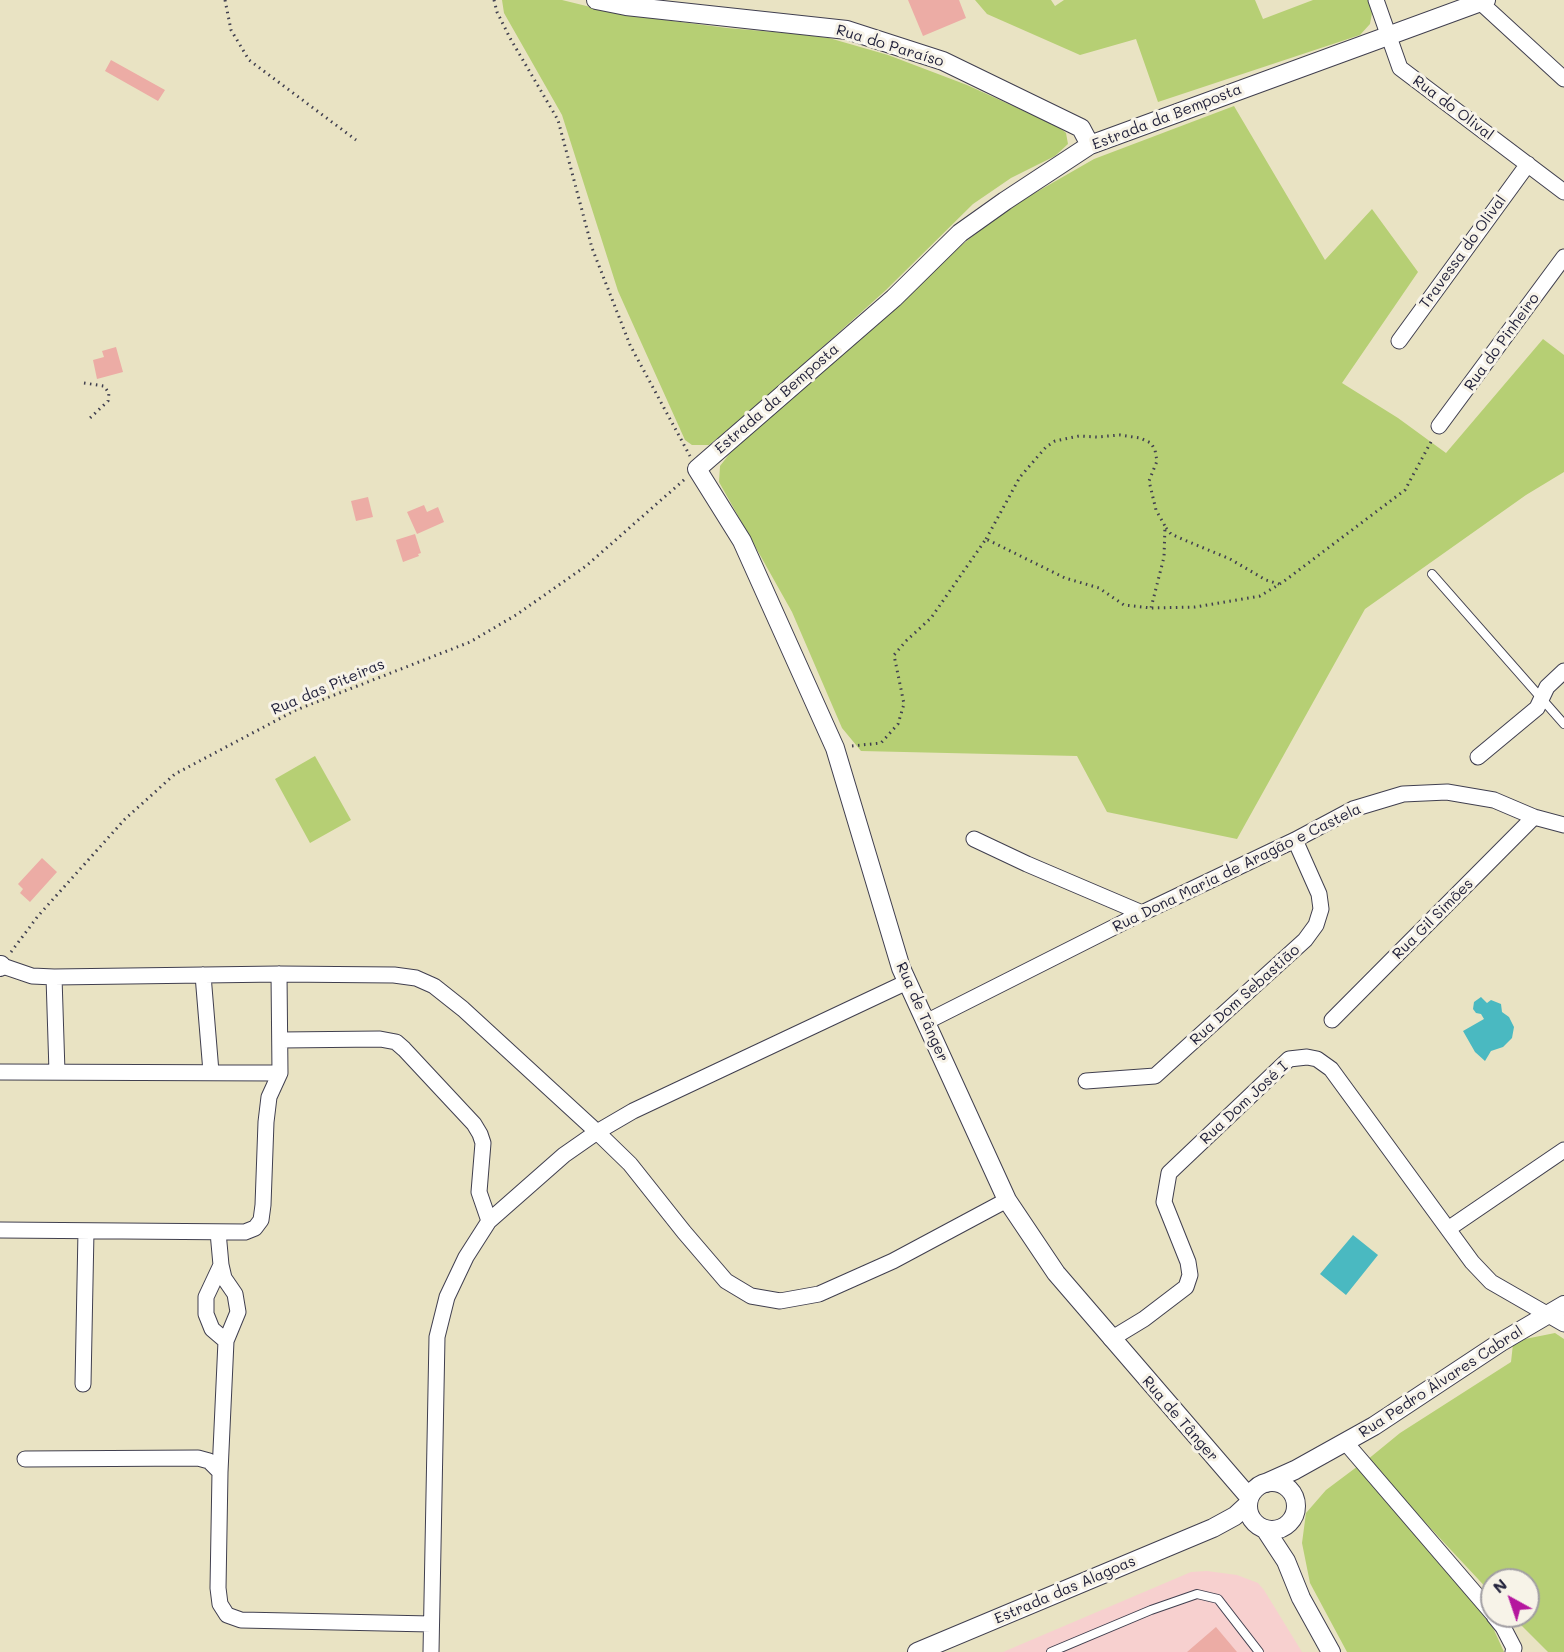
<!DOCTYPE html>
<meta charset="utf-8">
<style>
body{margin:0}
#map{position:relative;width:1564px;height:1652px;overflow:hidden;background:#e9e3c3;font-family:Mali,sans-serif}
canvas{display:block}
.north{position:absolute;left:1480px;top:1568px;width:60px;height:60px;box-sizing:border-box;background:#f7f3e8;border:2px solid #a29fa3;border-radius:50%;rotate:320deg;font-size:16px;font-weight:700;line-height:24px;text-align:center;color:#22223b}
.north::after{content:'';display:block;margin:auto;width:21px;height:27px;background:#b5179e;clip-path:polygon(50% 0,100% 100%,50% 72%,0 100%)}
</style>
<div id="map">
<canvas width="1564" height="1652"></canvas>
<div class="north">N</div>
</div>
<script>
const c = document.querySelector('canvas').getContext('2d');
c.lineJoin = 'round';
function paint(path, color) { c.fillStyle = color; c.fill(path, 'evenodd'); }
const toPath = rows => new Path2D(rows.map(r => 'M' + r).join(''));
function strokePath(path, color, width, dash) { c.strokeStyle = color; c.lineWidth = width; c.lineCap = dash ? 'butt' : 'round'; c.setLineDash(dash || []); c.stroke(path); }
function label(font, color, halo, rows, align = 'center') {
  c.font = font + ' Mali,sans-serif'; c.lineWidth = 6; c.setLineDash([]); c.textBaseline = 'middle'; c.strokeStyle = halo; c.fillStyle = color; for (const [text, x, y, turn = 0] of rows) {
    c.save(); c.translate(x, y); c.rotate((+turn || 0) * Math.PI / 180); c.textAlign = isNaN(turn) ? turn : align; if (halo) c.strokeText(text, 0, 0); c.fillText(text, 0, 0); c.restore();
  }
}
const built = toPath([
 [1207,1571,1237,1575,1258,1583,1264,1590,1302,1652,1003,1652,1191,1572]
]);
const green = toPath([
 [502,0,562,0,619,14,727,28,798,34,829,38,888,55,967,85,1059,127,1066,133,1068,144,1055,156,1011,178,973,204,886,290,748,414,709,445,692,445,685,440,618,291,562,115,504,13],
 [975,0,1051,0,1055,6,1064,0,1255,0,1263,19,1313,0,1368,0,1372,13,1370,24,1360,35,1158,102,1136,39,1080,55,987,14],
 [1234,106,1325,260,1372,209,1418,272,1342,383,1398,418,1446,453,1543,339,1564,355,1564,472,1526,495,1365,609,1237,839,1107,812,1077,756,861,751,842,728,792,612,719,482,720,466,734,448,954,251,1007,209,1094,159],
 [315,756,351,820,310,843,275,779],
 [1555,1333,1564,1339,1564,1652,1548,1652,1512,1616,1528,1616,1528,1580,1492,1580,1492,1594,1367,1460,1400,1433,1511,1362,1513,1344,1520,1340],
 [1358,1466,1489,1619,1504,1652,1347,1652,1310,1583,1302,1543,1306,1513,1326,1490]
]);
const water = toPath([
 [1481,997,1487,1003,1491,1000,1501,1004,1502,1012,1509,1017,1514,1027,1512,1038,1503,1047,1491,1051,1485,1061,1475,1052,1463,1031,1484,1019,1481,1014,1476,1013,1473,1009,1474,1002],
 [1353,1235,1378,1255,1346,1295,1320,1274]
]);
const building = toPath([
 [908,0,959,0,966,18,923,36],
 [111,60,165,90,158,101,105,71],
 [116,347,123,372,97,379,93,360,104,357,102,351],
 [368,497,373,517,356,521,351,501],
 [424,505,427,512,438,507,444,522,417,534,407,512],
 [415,534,421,553,418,554,419,556,403,562,396,540],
 [42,858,57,872,30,902,20,893,23,889,18,884],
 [1216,1627,1237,1652,1187,1652]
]);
const path = toPath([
 [225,0,231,30,249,60,356,140],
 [494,0,497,12,510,38,558,120,592,248,630,345,690,456],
 [84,383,104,386,109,393,108,401,89,419],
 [1166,528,1171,534,1182,539,1230,559,1266,580,1279,584],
 [986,539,1020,477,1046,447,1055,441,1079,436,1097,437,1120,435,1140,438,1151,443,1155,450,1157,461,1149,481,1156,510,1165,526,1164,557,1151,608],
 [852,746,881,743,898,724,904,704,894,655,906,641,931,618,986,539,1065,578,1099,588,1124,605,1151,608,1195,607,1260,596,1283,582,1405,490,1433,438],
 [11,952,38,916,125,819,175,774,296,710,470,642,516,615,586,566,685,479]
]);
const service = toPath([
 [1432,574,1564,724],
 [1051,1652,1151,1610,1197,1594,1218,1599,1259,1652]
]);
const minor = toPath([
 [1376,0,1400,68,1564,192],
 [1480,2,1564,79],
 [1399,341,1528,164],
 [1439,426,1564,257],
 [1478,757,1537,708,1547,687,1564,671],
 [974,839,1027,864,1142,913],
 [0,965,32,976,54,977,279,974,394,975,416,978,434,986,463,1009,597,1132,630,1164,684,1232,726,1281,751,1296,780,1301,819,1294,893,1261,1007,1200],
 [203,975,211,1072],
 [54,977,57,1072],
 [1332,1020,1534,817],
 [926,1022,1142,913,1295,840,1353,809,1403,794,1447,792,1494,800,1534,817,1564,825],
 [281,1040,380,1039,396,1042,404,1049,474,1124,480,1134,483,1143,479,1192,489,1221],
 [0,1072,280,1073],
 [1086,1081,1155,1076,1305,940,1316,925,1321,909,1319,894,1295,840],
 [1448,1229,1564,1150],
 [0,1230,245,1232,255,1228,261,1220,263,1205,266,1122,269,1097,280,1073,279,974],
 [218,1232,221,1265,224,1278,235,1294,238,1312,226,1341,220,1472,218,1588,220,1604,227,1615,241,1620,431,1624],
 [221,1265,206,1297,206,1314,212,1329,226,1341],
 [1111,1339,1144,1319,1186,1287,1190,1275,1188,1262,1164,1202,1169,1173,1289,1059,1307,1057,1317,1059,1331,1069,1472,1262,1491,1282,1564,1324],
 [83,1384,86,1231],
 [1346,1443,1492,1613],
 [25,1459,198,1458,209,1461,220,1472],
 [1494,1616,1503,1627,1514,1648,1513,1652],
 [431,1652,437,1337,447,1297,466,1257,489,1221,564,1155,597,1132,633,1111,907,982]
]);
const tertiary = toPath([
 [596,0,626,6,847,30,943,61,1081,128,1090,145],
 [0,967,1,965],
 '1248 1506a24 24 0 1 1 48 0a24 24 0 1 1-48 0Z',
 [1266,1483,1295,1470,1374,1426,1501,1342,1564,1305],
 [1249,1497,1056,1273,1007,1200,901,968,835,748,742,541,697,469,894,298,960,233,1005,201,1090,145,1486,0],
 [1265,1529,1286,1561,1301,1598,1331,1652],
 [917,1652,1213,1528,1235,1516,1248,1504]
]);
const streetNames = [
 ["Rua do Paraíso",890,46,17],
 ["Rua do Olival",1453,108,37],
 ["Estrada da Bemposta",1167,117,-21],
 ["Travessa do Olival",1463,252,-54],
 ["Rua do Pinheiro",1502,342,-54],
 ["Estrada da Bemposta",777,399,-41],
 ["Rua das Piteiras",328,687,-23],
 ["Rua Dona Maria de Aragão e Castela",1237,868,-26],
 ["Rua Gil Simões",1433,919,-45],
 ["Rua Dom Sebastião",1245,995,-42],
 ["Rua de Tânger",922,1012,66],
 ["Rua Dom José I",1244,1103,-43],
 ["Rua Pedro Álvares Cabral",1441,1382,-33],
 ["Rua de Tânger",1180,1419,49],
 ["Estrada das Alagoas",1065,1590,-23]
];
paint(built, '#f7d0cf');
paint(green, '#b6cf74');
paint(water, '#4ab9c1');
paint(building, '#ecaca5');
strokePath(service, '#403f4f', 10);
strokePath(minor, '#403f4f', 17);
strokePath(tertiary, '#403f4f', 20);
strokePath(path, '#403f4f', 3, [1.5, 4.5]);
strokePath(service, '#fff', 8);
strokePath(minor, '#fff', 15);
strokePath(tertiary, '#fff', 18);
label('15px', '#22223b', '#f7f3e8', streetNames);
</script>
